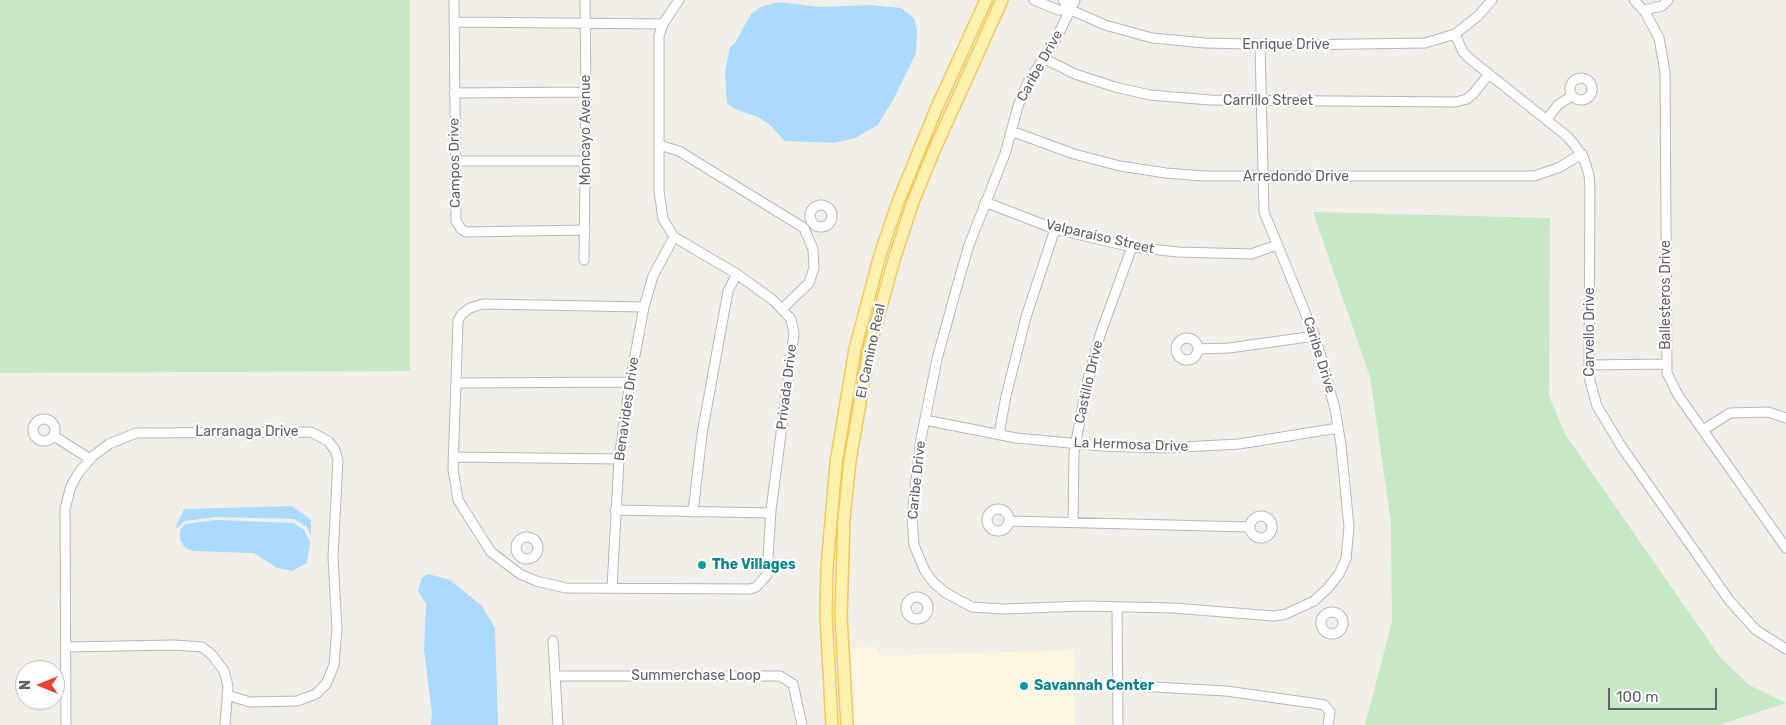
<!DOCTYPE html>
<style>
body{margin:0}
#map{position:relative;width:1786px;height:725px;overflow:hidden;background:#f1efe8;font-family:Rubik,sans-serif}
canvas{display:block}
.north{position:absolute;left:15px;top:660px;width:50px;height:50px;box-sizing:border-box;background:#fff;border:1px solid #bfc1c3;border-radius:50%;rotate:270deg;font-size:14px;font-weight:700;line-height:20px;text-align:center;color:#5f6368}
.north::after{content:'';display:block;margin:auto;width:18px;height:22px;background:#ea4335;clip-path:polygon(50% 0,100% 100%,50% 72%,0 100%)}
.scale{position:absolute;left:1608px;top:688px;width:109px;height:22px;box-sizing:border-box;border:2px solid #5f6368;border-top:0;padding-left:6px;font-size:15px;line-height:18px;white-space:nowrap;color:#5f6368;-webkit-text-stroke:4px #fff;paint-order:stroke}
</style>
<div id="map">
<canvas width="1786" height="725"></canvas>
<div class="north">N</div>
<div class="scale">100 m</div>
</div>
<script>
const c = document.querySelector('canvas').getContext('2d');
c.lineJoin = 'round';
function paint(path, color) { c.fillStyle = color; c.fill(path, 'evenodd'); }
const toPath = rows => new Path2D(rows.map(r => 'M' + r).join(''));
function strokePath(path, color, width, dash) { c.strokeStyle = color; c.lineWidth = width; c.lineCap = dash ? 'butt' : 'round'; c.setLineDash(dash || []); c.stroke(path); }
function label(font, color, halo, rows, align = 'center') {
  c.font = font + ' Rubik,sans-serif'; c.lineWidth = 4.5; c.setLineDash([]); c.textBaseline = 'middle'; c.strokeStyle = halo; c.fillStyle = color; for (const [text, x, y, turn = 0] of rows) {
    c.save(); c.translate(x, y); c.rotate((+turn || 0) * Math.PI / 180); c.textAlign = isNaN(turn) ? turn : align; if (halo) c.strokeText(text, 0, 0); c.fillText(text, 0, 0); c.restore();
  }
}
const commercial = toPath([
 [876,647,878,654,882,656,1074,650,1074,725,856,725,851,648]
]);
const green = toPath([
 [0,0,410,0,410,371,0,373],
 [1313,212,1550,218,1549,396,1565,434,1720,657,1749,685,1786,703,1719,725,1365,725,1392,622,1391,522,1370,377]
]);
const water = toPath([
 [778,2,820,7,870,5,901,8,914,18,917,30,916,53,894,98,878,125,855,138,834,143,785,141,769,124,758,117,735,109,727,103,725,72,730,47,735,43,751,14,761,7],
 [292,506,311,520,311,536,307,527,294,519,216,517,185,521,177,528,176,526,184,509],
 [216,520,294,523,304,530,310,542,307,563,292,571,277,568,254,553,193,551,185,548,180,540,180,530,185,524],
 [428,574,450,580,482,606,495,628,498,725,431,725,432,713,424,650,426,604,418,591,422,578]
]);
const minor = toPath([
 [454,0,456,221,461,229,466,232,585,230],
 [1034,0,1058,10,1071,10,1105,25,1152,38,1205,43,1292,45,1425,43,1455,34,1478,16,1492,0],
 [1063,0,1071,10],
 [1075,0,1054,43,1028,82,1018,106,1005,154,969,245,956,290,937,359,920,444,912,517,914,545,925,571,934,583,946,593,972,607,1003,609,1084,606,1173,608,1274,616,1286,614,1314,601,1328,588,1339,574,1346,559,1349,527,1341,445,1335,409,1316,339,1264,212,1260,45],
 [1634,0,1645,12,1659,38,1665,72,1667,373,1678,395,1786,548],
 [1644,10,1662,6,1668,0],
 [454,22,663,24],
 [1455,34,1463,52,1470,59,1568,137,1583,156,1589,175,1590,187,1589,365,1590,381,1597,406,1621,446,1729,600,1756,630,1786,649],
 [1043,58,1075,74,1115,87,1150,95,1210,100,1456,102,1467,99,1473,94,1489,74],
 '1570 89a11 11 0 1 1 22 0a11 11 0 1 1-22 0Z',
 [454,93,586,92],
 [1546,120,1559,104,1572,96],
 [1011,131,1074,154,1120,166,1166,173,1203,176,1534,176,1558,168,1582,154],
 [659,145,679,151,804,228,813,249,814,268,809,283,782,309],
 [455,161,586,161],
 [985,202,1055,229,1132,247,1178,252,1251,254,1277,245],
 '810 216a11 11 0 1 1 22 0a11 11 0 1 1-22 0Z',
 [584,260,586,92,585,0],
 [644,307,483,304,470,308,461,315,458,321,453,469,458,500,491,552,520,574,536,581,566,588,750,589,756,587,767,575,771,510,794,334,791,319,774,301,737,274,674,237,663,219,659,191,659,36,663,24,679,0],
 '1176 349a11 11 0 1 1 22 0a11 11 0 1 1-22 0Z',
 [1198,349,1229,348,1315,336],
 [1589,365,1665,364],
 [456,383,630,382],
 '33 430a11 11 0 1 1 22 0a11 11 0 1 1-22 0Z',
 [925,420,1016,438,1102,446,1163,448,1239,444,1338,428],
 [1703,430,1730,413,1768,412,1786,418],
 [999,434,1006,396,1026,317,1055,229],
 [54,436,90,459],
 [453,457,619,459],
 '987 520a11 11 0 1 1 22 0a11 11 0 1 1-22 0Z',
 [615,510,771,513],
 [693,512,702,434,728,291,737,274],
 '1250 527a11 11 0 1 1 22 0a11 11 0 1 1-22 0Z',
 [1009,521,1250,527],
 [1073,522,1074,453,1086,387,1100,335,1132,247],
 '516 548a11 11 0 1 1 22 0a11 11 0 1 1-22 0Z',
 [612,588,619,459,630,382,644,307,653,276,674,237],
 '906 608a11 11 0 1 1 22 0a11 11 0 1 1-22 0Z',
 [1117,607,1118,725],
 '1321 623a11 11 0 1 1 22 0a11 11 0 1 1-22 0Z',
 [553,641,558,725],
 [66,647,174,645,202,647,212,655,224,671,228,686,225,725],
 [555,676,780,676,793,684,802,725],
 [1118,685,1226,691,1319,704,1324,705,1330,712,1328,725],
 [66,725,65,509,71,486,79,472,93,456,109,444,136,433,311,432,328,441,335,450,338,460,333,557,337,629,334,665,326,684,316,694,297,701,250,702,227,695]
]);
const major = toPath([
 [832,725,826,615,827,568,836,463,855,349,880,255,898,202,937,107,986,0],
 [847,725,841,615,844,519,850,461,869,350,894,260,913,202,933,153,1002,0]
]);
const markers = [
 [702,565,5,"#0f9aa8"],
 [1024,686,5,"#0f9aa8"]
];
const streetNames = [
 ["Enrique Drive",1286,45],
 ["Caribe Drive",1040,66,-61],
 ["Carrillo Street",1268,101],
 ["Moncayo Avenue",586,130,-90],
 ["Campos Drive",455,163,-91],
 ["Arredondo Drive",1296,177],
 ["Valparaiso Street",1100,237,13],
 ["Ballesteros Drive",1666,295,-90],
 ["Carvello Drive",1590,332,-90],
 ["El Camino Real",871,351,-78],
 ["Caribe Drive",1319,355,73],
 ["Castillo Drive",1089,382,-77],
 ["Privada Drive",787,387,-83],
 ["Benavides Drive",627,409,-82],
 ["Larranaga Drive",247,432],
 ["La Hermosa Drive",1131,445,2],
 ["Caribe Drive",917,480,-84],
 ["Summerchase Loop",696,676]
];
const cultureNames = [
 ["The Villages",712,565],
 ["Savannah Center",1034,686]
];
paint(commercial, '#fef7e0');
paint(green, '#c5e8c5');
paint(water, '#aadaff');
strokePath(minor, '#b5b8bc', 11);
strokePath(major, '#f2c960', 14);
strokePath(minor, '#fff', 9);
strokePath(major, '#fff2af', 11);
for (const [x, y, r, color] of markers) { const dot = new Path2D(); dot.arc(x, y, r, 0, 2 * Math.PI); c.fillStyle = color; c.fill(dot); strokePath(dot, '#fff', 2); }
label('14px', '#5f6368', '#fff', streetNames);
label('bold 14px', '#0d838f', '#fff', cultureNames, 'left');
</script>
